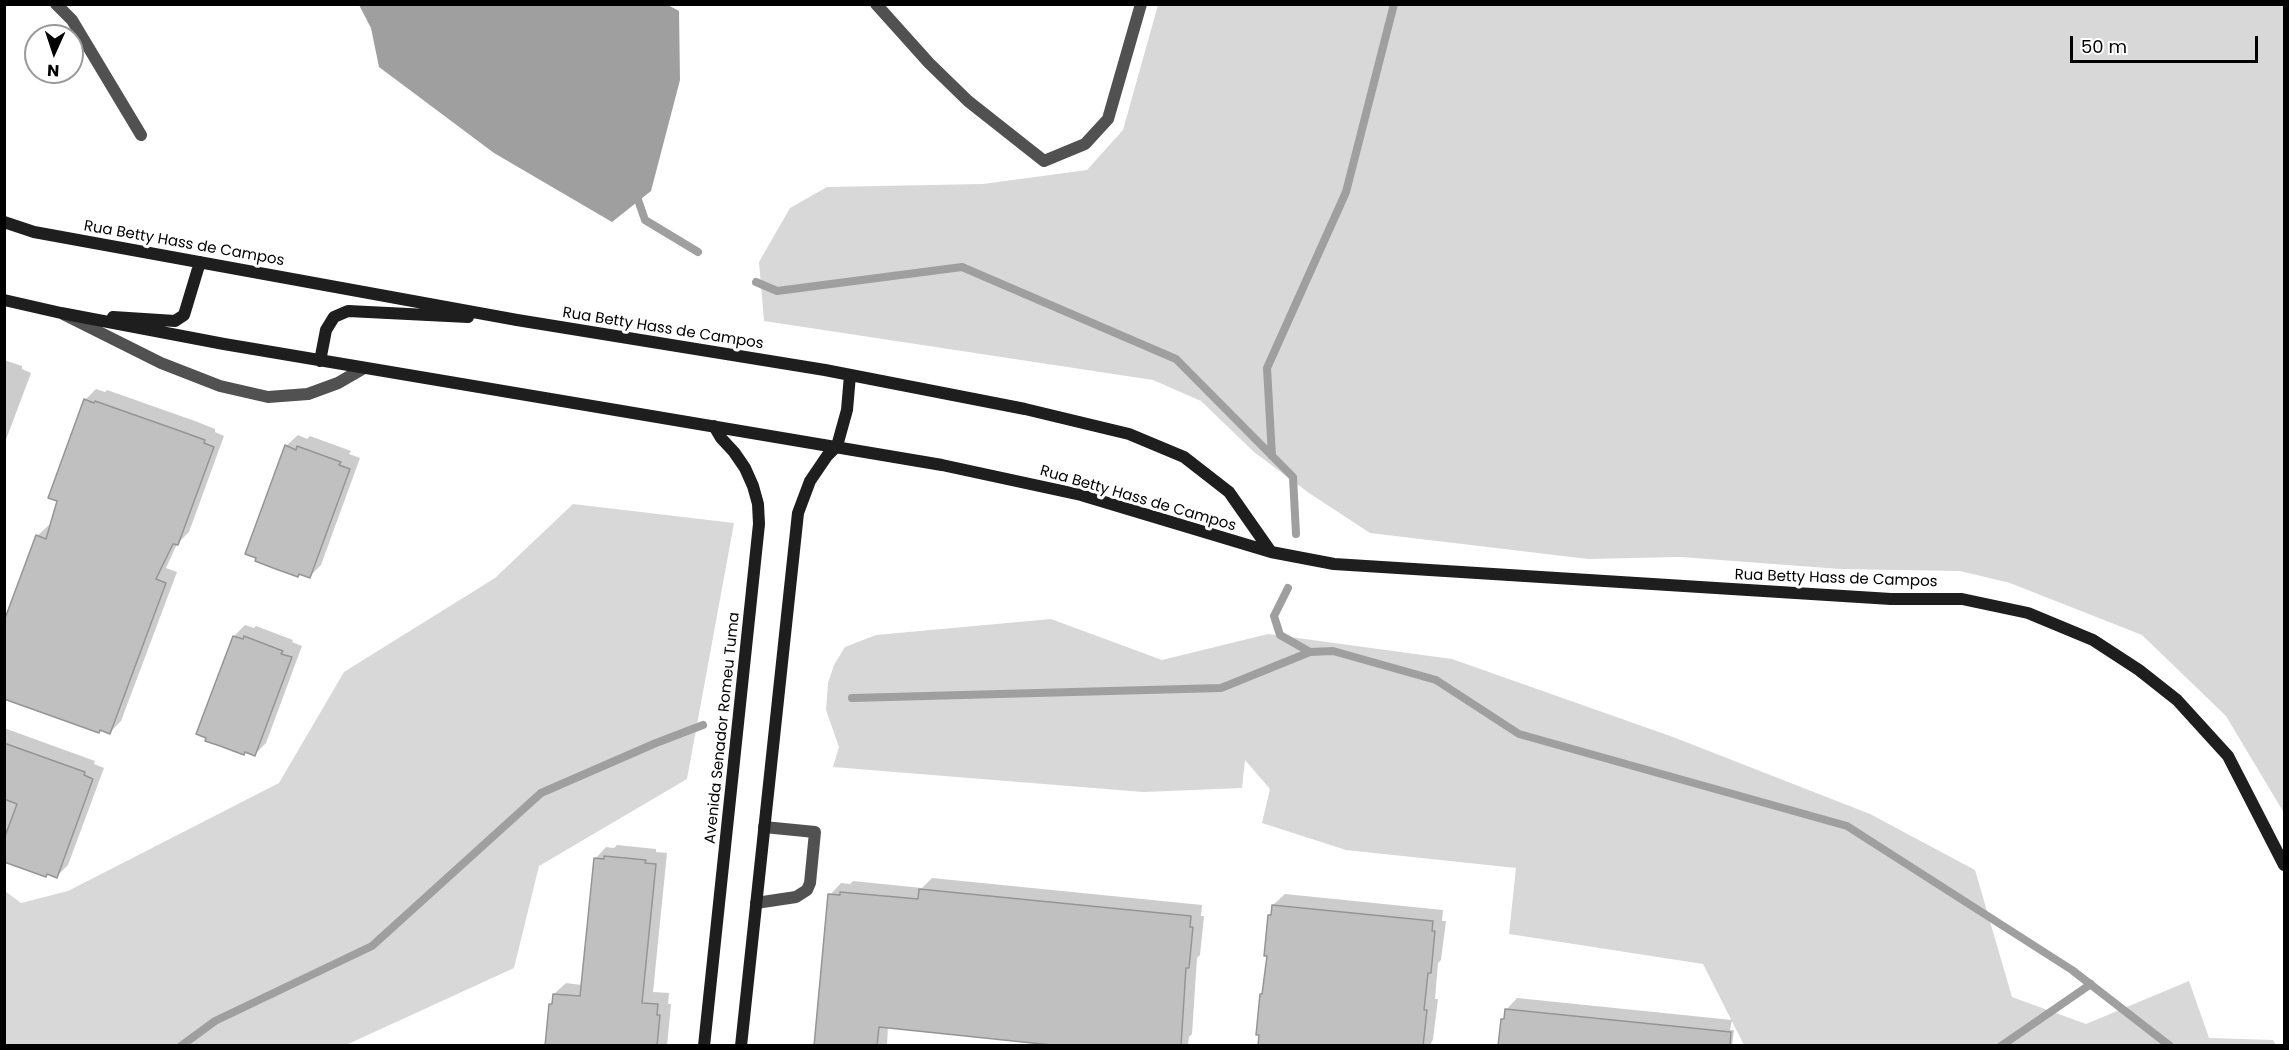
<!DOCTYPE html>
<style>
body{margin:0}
#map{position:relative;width:2289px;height:1050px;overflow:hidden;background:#fff;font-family:Poppins,sans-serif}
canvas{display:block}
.frame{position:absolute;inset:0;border:6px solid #000;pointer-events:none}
.north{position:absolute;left:24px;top:24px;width:60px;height:60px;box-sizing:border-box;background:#fff;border:2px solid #999;border-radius:50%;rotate:183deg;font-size:16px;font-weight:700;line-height:24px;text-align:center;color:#000}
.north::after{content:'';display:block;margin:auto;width:21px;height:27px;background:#000;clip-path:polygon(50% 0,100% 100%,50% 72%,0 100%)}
.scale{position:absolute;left:2070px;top:36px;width:188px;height:27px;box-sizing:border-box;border:3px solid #000;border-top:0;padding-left:8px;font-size:18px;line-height:21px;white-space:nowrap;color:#000;-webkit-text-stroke:4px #fff;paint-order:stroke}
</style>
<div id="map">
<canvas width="2289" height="1050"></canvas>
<div class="frame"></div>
<div class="north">N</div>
<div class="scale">50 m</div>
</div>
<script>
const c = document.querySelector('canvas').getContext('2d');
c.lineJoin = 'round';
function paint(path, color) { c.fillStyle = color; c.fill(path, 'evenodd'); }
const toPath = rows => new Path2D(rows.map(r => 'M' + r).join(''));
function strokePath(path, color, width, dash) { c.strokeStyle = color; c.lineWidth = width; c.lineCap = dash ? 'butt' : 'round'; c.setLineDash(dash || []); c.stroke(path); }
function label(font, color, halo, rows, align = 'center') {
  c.font = font + ' Poppins,sans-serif'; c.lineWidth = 6; c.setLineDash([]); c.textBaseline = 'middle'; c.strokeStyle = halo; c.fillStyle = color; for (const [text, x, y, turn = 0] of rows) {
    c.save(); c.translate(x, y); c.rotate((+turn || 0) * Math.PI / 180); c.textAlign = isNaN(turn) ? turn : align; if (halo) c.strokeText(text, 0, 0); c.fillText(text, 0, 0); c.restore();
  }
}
const green = toPath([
 [1158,5,2284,5,2284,813,2226,716,2142,635,2010,583,1960,571,1840,569,1681,557,1588,559,1370,533,1309,493,1254,452,1201,401,1153,380,764,321,759,262,790,208,827,187,983,184,1087,170,1123,130],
 [573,504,734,523,687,779,539,866,514,968,346,1045,5,1045,5,891,21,903,68,891,279,783,344,672,495,578],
 [1051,619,1162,660,1268,634,1452,659,1673,737,1870,814,1975,870,2012,997,2086,1024,2189,981,2209,1038,2273,1040,2276,1045,1744,1045,1703,964,1509,934,1516,868,1346,850,1262,823,1270,789,1245,760,1242,788,1143,792,833,767,839,747,826,710,828,683,834,665,845,647,876,635]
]);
const water = toPath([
 [666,4,679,11,680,80,651,191,612,222,494,153,379,67,371,28,359,5]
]);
const shadow = toPath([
 [4,360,22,366,22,369,31,373,4,445],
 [96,389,105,392,107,390,195,421,215,429,215,432,224,436,189,532,177,544,166,568,177,572,121,721,110,732,101,729,99,731,37,536,49,525,51,526,85,400],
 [298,435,307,439,310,436,351,451,349,454,360,458,321,565,310,576,286,446],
 [245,625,254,628,256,626,293,640,292,642,302,646,266,743,255,754,234,636],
 [4,728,95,761,94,764,104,768,68,865,57,876,4,860],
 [617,845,656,849,656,852,667,853,653,992,669,993,668,1004,671,1004,667,1046,546,1046,551,1005,554,1001,554,994,566,983,582,985,595,859,606,847,614,848],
 [932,878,1202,905,1201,916,1204,916,1200,955,1197,958,1192,1034,1189,1037,1188,1044,1077,1046,888,1026,887,1046,815,1046,830,895,841,883,850,884,853,881,922,888],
 [1285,894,1443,910,1442,921,1446,921,1441,960,1438,963,1435,999,1438,999,1433,1039,1430,1046,1259,1046,1262,994,1264,992,1269,955,1269,916,1273,912,1273,905],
 [1517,998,1732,1020,1730,1030,1734,1030,1732,1046,1499,1046,1502,1020,1505,1016,1506,1010]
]);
const stream = toPath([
 [636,194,645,220,698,252],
 [756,282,777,291,962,267,1176,359,1293,477,1296,534],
 [1272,456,1267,368,1346,192,1394,4],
 [1288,588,1274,616,1280,635,1310,652,1333,651,1436,680,1519,734,1847,826,2072,970,2170,1046],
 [852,698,1221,688,1310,652],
 [181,1046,215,1021,372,946,541,793,656,743,703,725],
 [2001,1046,2091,984]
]);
const building = toPath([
 [84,399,94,403,95,401,183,432,205,440,204,443,214,447,178,545,173,544,156,579,166,583,110,734,100,730,99,733,4,699,4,621,36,535,46,539,57,501,48,498,84,399],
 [285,445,296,450,297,446,341,462,339,465,350,469,310,578,299,574,298,577,273,568,255,561,256,558,245,554,285,445],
 [233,636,243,639,244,636,283,651,281,654,292,657,255,756,245,752,244,755,220,746,205,741,206,738,196,734,233,636],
 [4,743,85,772,84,775,93,779,57,878,47,874,46,877,4,862,4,839,17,804,4,799,4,743],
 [604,856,646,860,645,863,656,864,642,1003,658,1004,657,1015,660,1015,657,1046,545,1046,549,1004,552,1004,553,994,580,996,594,858,604,859,604,856],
 [919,889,1191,916,1190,927,1193,927,1189,968,1186,968,1181,1046,1061,1046,879,1027,877,1046,814,1046,828,894,840,895,840,892,918,899,919,889],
 [1272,905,1433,921,1432,931,1435,931,1431,973,1428,973,1424,1010,1427,1010,1423,1046,1258,1046,1259,1035,1256,1035,1260,994,1262,994,1267,956,1264,956,1268,915,1271,915,1272,905],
 [1505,1009,1731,1032,1730,1046,1498,1046,1501,1019,1504,1019,1505,1009]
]);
const lane = toPath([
 [65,315,161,363,220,386,268,397,308,394,338,383,364,368],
 [756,903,796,897,807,890,810,883,815,832,764,827]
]);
const street = toPath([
 [56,4,72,20,141,135],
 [876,4,929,63,968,101,1044,161,1085,144,1108,119,1141,4]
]);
const secondary = toPath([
 [4,222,34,232,517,320,825,370,1025,409,1129,434,1184,457,1229,492,1271,552],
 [4,300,61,313,224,344,942,465,1081,495,1271,552,1334,564,1891,599,1962,599,2028,613,2093,640,2139,670,2177,700,2228,756,2284,865],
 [113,317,175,321,184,315,200,262],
 [320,361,326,330,334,317,348,311,468,317],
 [704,1046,759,524,758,504,753,486,745,468,734,452,721,438,714,426],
 [741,1046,798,513,810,481,827,456,837,446,847,410,850,375]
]);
const streetNames = [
 ["Rua Betty Hass de Campos",184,244,10],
 ["Rua Betty Hass de Campos",663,329,9],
 ["Rua Betty Hass de Campos",1138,499,16],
 ["Rua Betty Hass de Campos",1836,579,2],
 ["Avenida Senador Romeu Tuma",723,728,-84]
];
paint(green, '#d8d8d8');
paint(water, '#9f9f9f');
paint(shadow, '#0003');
strokePath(stream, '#9f9f9f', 8);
paint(building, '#c0c0c0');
strokePath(building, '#959595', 1.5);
strokePath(lane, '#515151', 12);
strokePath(street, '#515151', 12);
strokePath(secondary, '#1e1e1e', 12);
label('15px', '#000', '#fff', streetNames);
</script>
